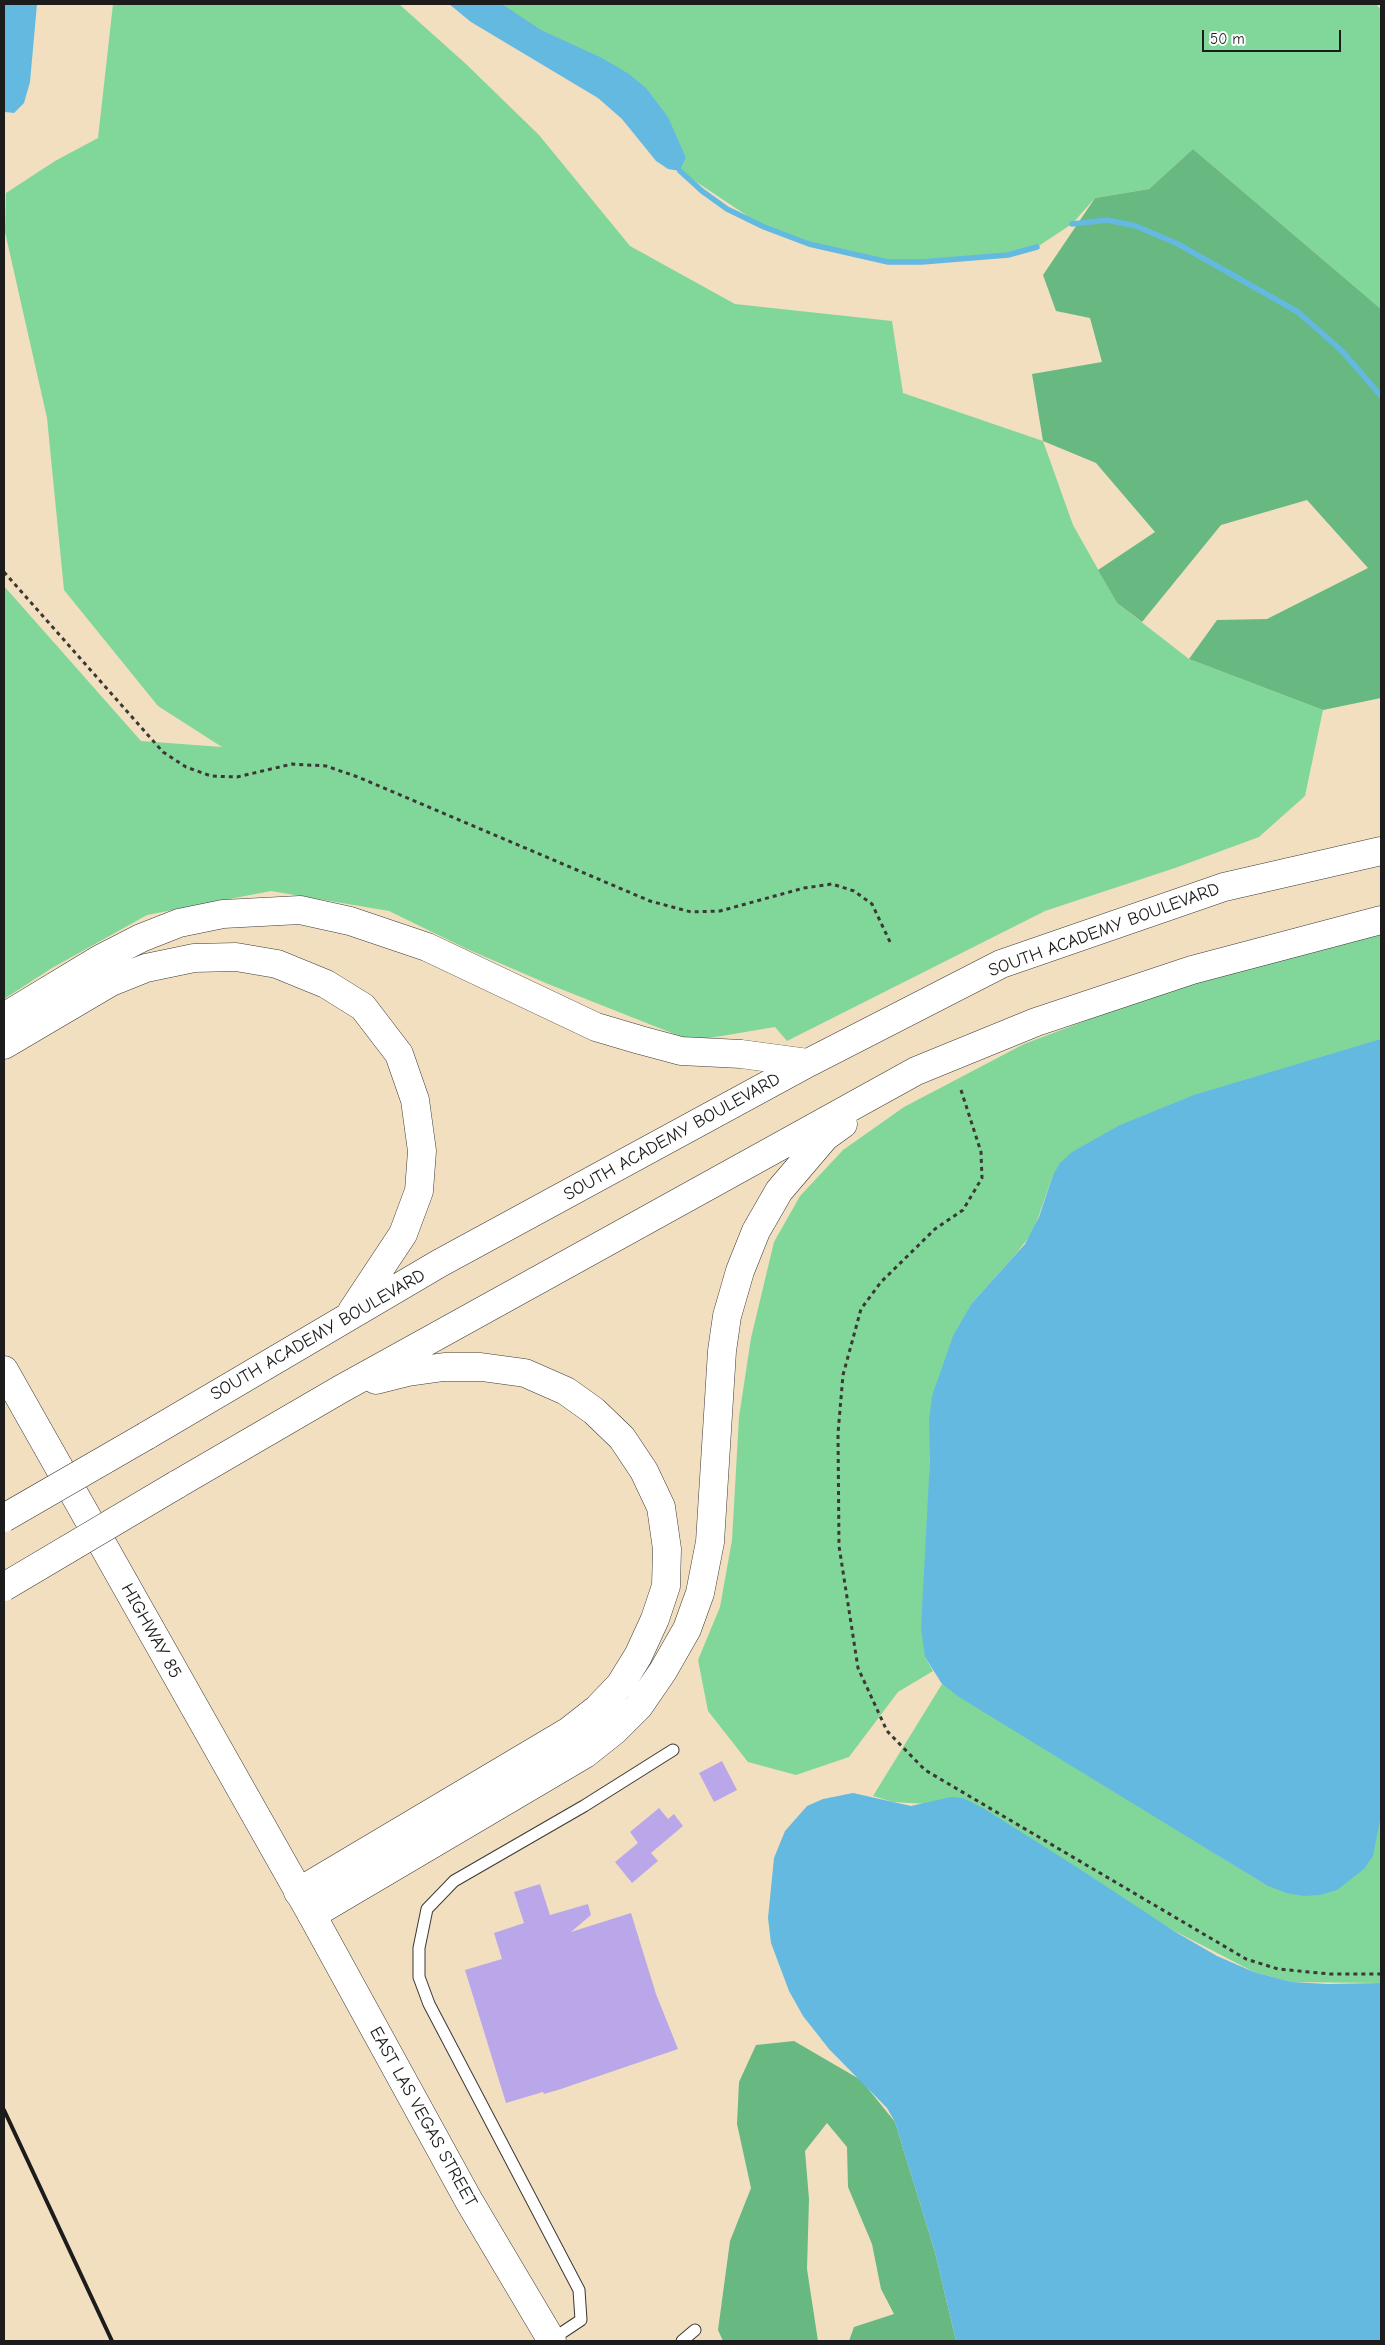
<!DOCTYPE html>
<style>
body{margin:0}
#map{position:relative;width:1385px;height:2345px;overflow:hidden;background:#f2dfc0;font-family:"Comic Neue",sans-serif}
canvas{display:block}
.frame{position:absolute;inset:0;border:5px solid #1c1c1c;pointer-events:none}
.scale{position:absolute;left:1202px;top:30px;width:139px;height:22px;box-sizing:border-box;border:2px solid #1c1c1c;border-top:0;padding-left:6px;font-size:15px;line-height:18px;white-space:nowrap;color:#1c1c1c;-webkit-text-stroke:4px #fff;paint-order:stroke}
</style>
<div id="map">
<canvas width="1385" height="2345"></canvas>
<div class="frame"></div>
<div class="scale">50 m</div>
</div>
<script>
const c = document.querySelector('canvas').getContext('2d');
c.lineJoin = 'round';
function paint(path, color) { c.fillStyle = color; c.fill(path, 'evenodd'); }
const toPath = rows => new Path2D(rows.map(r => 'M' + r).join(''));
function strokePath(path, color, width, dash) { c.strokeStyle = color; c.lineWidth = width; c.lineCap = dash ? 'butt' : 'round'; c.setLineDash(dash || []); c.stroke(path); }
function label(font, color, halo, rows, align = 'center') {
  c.font = font + ' "Comic Neue",sans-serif'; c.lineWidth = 5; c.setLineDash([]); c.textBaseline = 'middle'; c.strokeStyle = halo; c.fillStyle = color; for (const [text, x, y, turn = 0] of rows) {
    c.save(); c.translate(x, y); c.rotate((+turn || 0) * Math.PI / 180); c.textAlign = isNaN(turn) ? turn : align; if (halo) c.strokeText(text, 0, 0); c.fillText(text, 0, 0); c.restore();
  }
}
const green = toPath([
 [113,4,399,4,466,64,539,135,630,246,735,304,892,321,903,393,1043,441,1073,525,1117,603,1189,659,1323,710,1305,796,1259,837,1175,868,1045,911,787,1041,775,1027,692,1041,548,984,467,949,389,911,271,891,147,915,52,968,4,999,4,586,141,741,222,747,158,706,64,590,47,418,5,232,6,193,55,161,98,138],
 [502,4,1376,4,1381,10,1381,309,1193,149,1149,189,1095,198,1072,224,1037,247,1008,255,888,262,826,249,764,227,680,171,686,158],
 [1381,929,1381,1039,1053,1175,1033,1232,1015,1255,972,1303,930,1458,925,1657,933,1671,898,1692,849,1757,796,1775,748,1762,708,1711,698,1660,720,1607,732,1540,739,1417,751,1338,774,1242,800,1196,843,1150,904,1107,1024,1044,1204,976],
 [942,1684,1266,1885,1381,1805,1381,1983,1292,1982,1254,1972,928,1804,893,1802,873,1796]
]);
const forest = toPath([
 [1193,149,1381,309,1381,698,1323,710,1189,659,1217,620,1267,619,1368,568,1307,500,1221,525,1142,622,1117,603,1098,570,1155,532,1096,463,1043,441,1032,374,1102,362,1090,318,1056,311,1043,275,1095,198,1149,189],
 [794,2041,861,2080,895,2122,935,2252,956,2341,849,2341,854,2327,894,2314,881,2289,872,2244,848,2187,847,2147,827,2123,805,2151,809,2199,807,2269,818,2341,723,2341,718,2330,730,2241,751,2188,737,2124,739,2082,756,2045]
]);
const water = toPath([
 [4,4,37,4,30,82,24,103,14,113,5,112,4,109],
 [449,4,502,4,541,30,602,58,629,74,646,88,668,117,686,158,680,171,668,169,656,161,622,119,598,98,471,22],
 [1381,1039,1381,1815,1373,1856,1364,1869,1337,1890,1320,1895,1304,1896,1286,1893,1266,1885,959,1697,942,1684,925,1657,921,1628,930,1458,929,1420,932,1396,953,1336,972,1303,1025,1244,1039,1217,1053,1175,1060,1163,1072,1152,1120,1125,1194,1095],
 [853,1793,911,1806,951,1797,963,1798,983,1808,1075,1866,1174,1931,1217,1956,1254,1972,1292,1982,1327,1984,1381,1983,1381,2341,956,2341,935,2252,895,2122,887,2108,829,2049,803,2016,789,1991,771,1943,768,1918,774,1858,785,1831,807,1806,823,1799]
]);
const stream = toPath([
 [680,171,702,191,727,209,764,227,809,244,888,262,922,262,1008,255,1037,247],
 [1072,224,1107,220,1136,226,1178,244,1298,312,1342,351,1381,396]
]);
const building = toPath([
 [722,1761,737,1790,714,1802,699,1773],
 [659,1808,668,1819,674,1814,683,1826,651,1853,658,1861,632,1883,615,1862,638,1843,630,1832],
 [540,1884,550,1915,588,1904,591,1915,571,1932,631,1913,656,1994,678,2049,558,2090,544,2094,543,2092,506,2103,465,1970,502,1959,494,1933,524,1923,514,1892]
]);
const path = toPath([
 [4,572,163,752,186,767,211,776,237,777,292,764,326,766,358,777,650,901,691,912,720,911,804,888,832,884,854,891,872,904,891,944],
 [961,1090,981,1152,982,1178,963,1210,935,1229,881,1282,861,1309,843,1375,838,1433,839,1546,858,1668,887,1731,925,1770,1246,1959,1278,1969,1330,1974,1381,1974]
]);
const service = toPath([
 [551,2340,581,2320,579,2290,429,2004,419,1977,419,1948,427,1909,454,1881,584,1806,673,1750],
 [682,2341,695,2330]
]);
const primary = toPath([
 [4,1370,312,1915,469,2201,552,2341]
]);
const motorway = toPath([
 [4,1017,100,959,141,938,179,923,223,914,300,910,350,921,427,947,596,1027,640,1040,681,1051,741,1054,808,1063],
 [4,1045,111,982,146,968,194,958,236,957,277,964,326,984,363,1007,399,1054,415,1100,422,1151,419,1191,403,1234,352,1311],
 [146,1436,440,1263,808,1063,1001,964,1224,887,1381,851],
 [176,1485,341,1389,916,1071,1036,1022,1192,970,1381,920],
 [298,1892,569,1731,597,1709,620,1685,638,1656,655,1619,666,1586,667,1549,661,1507,644,1471,622,1438,594,1411,566,1391,525,1373,481,1367,444,1367,408,1372,376,1380],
 [312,1915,585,1754,614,1731,639,1706,663,1671,687,1629,700,1593,710,1542,722,1351,727,1316,740,1271,756,1231,779,1191,825,1137,843,1124]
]);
const rail = toPath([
 [4,2110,112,2341]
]);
const motorwayBridge = toPath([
 [4,1518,146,1436],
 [4,1587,176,1485]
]);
const streetNames = [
 ["SOUTH ACADEMY BOULEVARD",1104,930,-20],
 ["SOUTH ACADEMY BOULEVARD",672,1137,-29],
 ["SOUTH ACADEMY BOULEVARD",318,1335,-30],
 ["HIGHWAY 85",151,1631,61],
 ["EAST LAS VEGAS STREET",423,2117,61]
];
paint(green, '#81d79a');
paint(forest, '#68b882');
paint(water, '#64b9e1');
strokePath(stream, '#64b9e1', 5.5);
paint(building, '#b9a7e9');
strokePath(service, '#3c3935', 13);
strokePath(primary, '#3c3935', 29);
strokePath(motorway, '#3c3935', 29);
strokePath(path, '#3c3935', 3, [4, 4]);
strokePath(service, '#fff', 11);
strokePath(primary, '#fff', 28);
strokePath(motorway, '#fff', 28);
strokePath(rail, '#1c1c1c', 4);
strokePath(motorwayBridge, '#3c3935', 29, []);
strokePath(motorwayBridge, '#fff', 28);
label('18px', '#1c1c1c', '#fff', streetNames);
</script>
